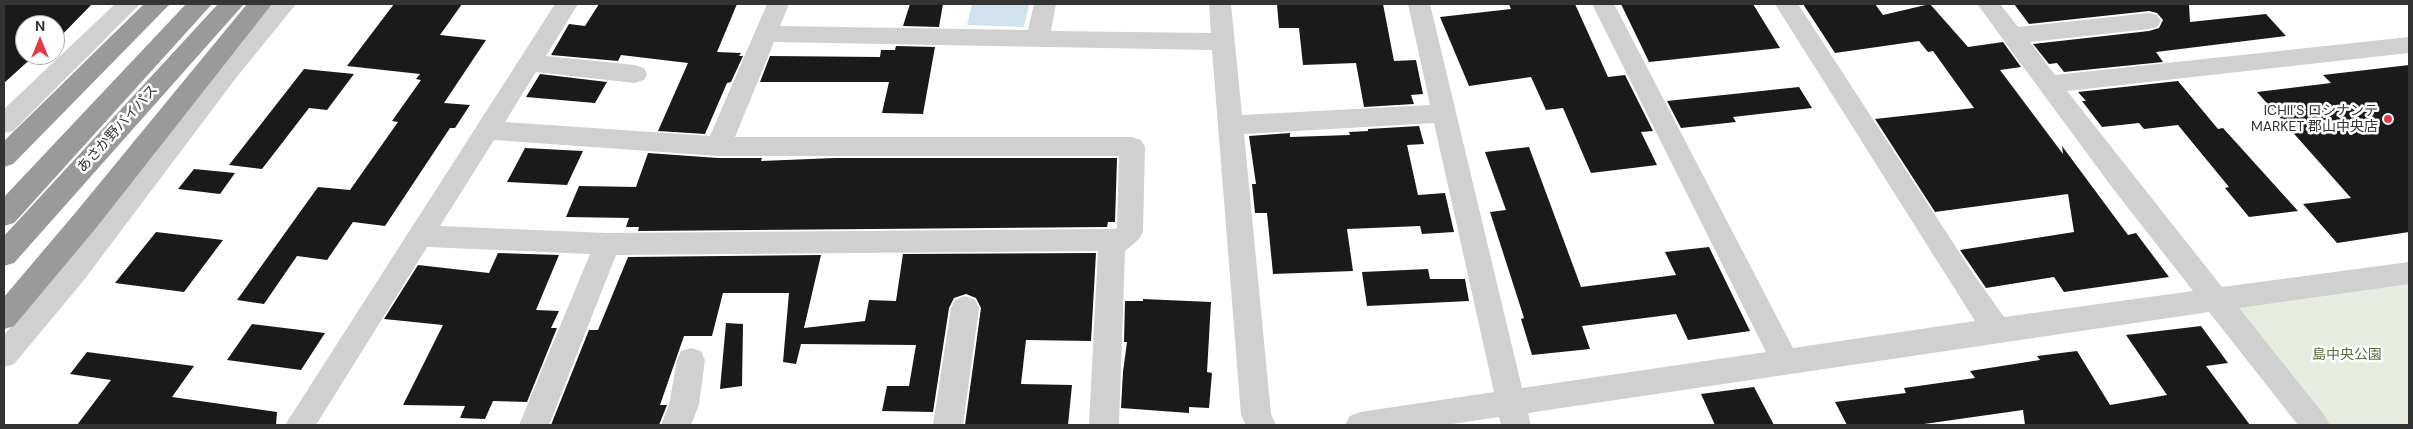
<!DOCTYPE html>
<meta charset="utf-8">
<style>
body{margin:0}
#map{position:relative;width:2413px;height:429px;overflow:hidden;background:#fff;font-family:"DM Sans",sans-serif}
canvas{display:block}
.frame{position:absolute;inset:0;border:5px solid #333;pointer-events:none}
.north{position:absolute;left:15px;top:15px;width:50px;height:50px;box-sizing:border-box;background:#fff;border:1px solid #adadad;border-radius:50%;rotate:0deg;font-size:14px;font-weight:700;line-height:20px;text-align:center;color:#333}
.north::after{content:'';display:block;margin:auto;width:18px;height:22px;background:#e63946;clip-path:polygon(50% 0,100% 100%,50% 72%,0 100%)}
</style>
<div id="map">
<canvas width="2413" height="429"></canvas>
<div class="frame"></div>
<div class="north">N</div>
</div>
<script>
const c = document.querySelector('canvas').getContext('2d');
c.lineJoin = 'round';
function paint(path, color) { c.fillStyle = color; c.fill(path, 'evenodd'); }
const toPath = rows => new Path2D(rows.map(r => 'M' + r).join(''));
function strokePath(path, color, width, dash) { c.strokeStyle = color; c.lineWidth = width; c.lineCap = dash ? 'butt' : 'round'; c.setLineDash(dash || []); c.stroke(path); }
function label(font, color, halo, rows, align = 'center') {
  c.font = font + ' "DM Sans","Noto Sans JP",sans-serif'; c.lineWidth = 5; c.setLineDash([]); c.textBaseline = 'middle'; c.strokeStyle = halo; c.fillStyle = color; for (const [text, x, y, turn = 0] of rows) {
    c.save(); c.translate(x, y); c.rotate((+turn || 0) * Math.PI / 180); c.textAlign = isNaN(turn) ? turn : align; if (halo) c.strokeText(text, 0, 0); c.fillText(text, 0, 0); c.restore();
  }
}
const green = toPath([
 [2409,283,2409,425,2323,425,2232,308]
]);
const water = toPath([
 [972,4,1029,4,1024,27,967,25]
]);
const building = toPath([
 [4,4,92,4,55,42,55,25,25,25,25,55,35,55,4,83],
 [394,4,462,4,440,35,486,40,444,103,470,105,455,128,450,128,385,226,353,222,327,260,297,256,264,304,237,300,318,187,350,190,398,122,392,121,421,80,416,79,420,74,347,66],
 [599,4,737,4,717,52,741,53,739,56,743,56,731,82,727,83,705,134,658,131,688,63,621,55,618,61,551,55,569,24,585,26],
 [910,4,943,4,939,27,903,26],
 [1277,4,1383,4,1394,61,1416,60,1423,94,1411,95,1414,104,1364,107,1356,63,1303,65,1299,28,1279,28],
 [1509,4,1575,4,1608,77,1625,75,1653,131,1641,132,1657,165,1591,173,1563,108,1546,110,1531,77,1469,86,1440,17,1511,9],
 [1621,4,1753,4,1780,48,1649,62],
 [1803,4,1875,4,1883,15,1930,4,1968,47,2003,42,2021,67,2000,70,2063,154,2062,146,2128,235,2136,233,2169,277,2064,292,2054,277,1986,288,1960,250,2074,232,2068,194,1935,212,1875,119,1974,108,1933,51,1928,52,1919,41,1835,53],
 [2014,4,2189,4,2190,22,2266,14,2286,36,2156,52,2163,62,2064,72,2057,63,2049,64,2033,44,2149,31,2159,28,2163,20,2157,13,2149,11,2029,24],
 [896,46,935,47,923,114,882,113,889,82,760,82,770,56,880,57,881,50,895,50],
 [2409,65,2409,232,2337,243,2303,204,2351,198,2257,92,2331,83,2323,75],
 [304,69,354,74,327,110,309,108,262,169,229,165],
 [540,74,607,82,595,103,526,97],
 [2178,81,2218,129,2223,128,2298,211,2249,217,2225,188,2229,187,2178,125,2144,129,2139,123,2102,127,2082,101,2086,101,2078,92],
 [1799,87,1812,108,1733,117,1736,122,1681,128,1667,101],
 [1419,126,1424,144,1407,145,1418,195,1445,193,1454,232,1422,234,1420,226,1347,229,1353,271,1273,274,1267,213,1255,213,1252,184,1256,184,1249,136,1290,133,1290,137,1350,135,1349,132,1368,131,1368,129],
 [1529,147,1581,287,1676,275,1665,252,1709,247,1750,331,1688,340,1676,314,1582,326,1590,349,1532,355,1521,319,1524,318,1490,212,1506,210,1485,152],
 [525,148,583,151,567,185,507,182],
 [648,153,718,158,762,158,761,161,835,158,1117,158,1115,222,1108,222,1107,227,638,231,639,227,626,227,629,218,566,217,579,186,636,187],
 [194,169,235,173,220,194,178,189],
 [156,232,223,240,184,292,115,283],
 [498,253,559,255,536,310,559,311,551,328,557,328,527,402,493,401,485,419,460,418,465,406,403,405,443,325,384,319,418,265,489,273],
 [1096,253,1091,341,1026,340,1021,384,1072,385,1068,425,965,425,981,308,976,298,966,294,954,298,949,308,933,412,882,411,887,386,909,386,916,345,801,344,796,364,783,362,789,293,723,293,712,336,684,336,660,405,667,405,659,425,551,425,589,330,598,330,628,257,821,255,804,328,865,321,869,300,896,301,903,254],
 [1428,269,1430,279,1465,279,1469,301,1367,306,1362,272],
 [1143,299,1211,302,1207,372,1212,373,1209,408,1189,407,1189,413,1121,408,1123,372,1127,342,1124,342,1125,301,1143,301],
 [726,323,743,324,742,386,720,389],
 [252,324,325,333,301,370,227,360],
 [2201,326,2228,363,2206,366,2250,425,2025,425,2023,410,1917,425,1847,425,1835,402,1906,393,1904,388,1975,378,1970,371,2040,360,2037,356,2077,351,2110,405,2167,395,2126,335],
 [87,352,194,366,172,397,277,412,276,425,77,425,111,380,70,374],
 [1754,387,1774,425,1715,425,1701,394]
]);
const street = toPath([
 [115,4,140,4,13,131,4,133,4,109,115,4],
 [272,4,296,4,236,78,84,280,14,364,4,367,4,335,64,264,220,66,272,4],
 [555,4,578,4,546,56,635,65,644,68,647,74,644,80,635,83,536,72,505,122,710,136,767,4,789,4,780,26,1028,30,1034,4,1056,4,1051,31,1211,33,1209,4,1231,4,1242,115,1430,105,1408,4,1430,4,1522,388,1766,352,1592,4,1614,4,1793,348,1975,321,1775,4,1798,4,1972,272,2004,317,2193,291,2111,186,1977,4,2000,4,2018,27,2149,13,2157,15,2161,21,2157,27,2149,29,2030,42,2055,75,2409,37,2409,53,2067,91,2222,287,2409,262,2409,284,2239,308,2325,416,2330,425,2298,425,2209,312,1528,413,1531,425,1501,425,1499,417,1445,425,1345,425,1350,416,1360,412,1494,392,1434,123,1244,134,1271,414,1276,425,1246,425,1241,415,1212,50,774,42,735,137,1132,137,1141,140,1145,147,1143,232,1139,239,1125,251,1119,425,1089,425,1098,251,616,255,549,425,519,425,590,254,427,247,316,425,285,425,555,4],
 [494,140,718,156,1119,156,1117,228,1115,229,607,233,440,226,494,140],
 [965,296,975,300,979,308,963,425,933,425,951,308,955,300,965,296],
 [691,348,701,351,705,360,699,405,691,425,661,425,669,405,677,360,681,351,691,348]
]);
const highway = toPath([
 [144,4,170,4,13,164,4,167,4,141,144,4],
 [186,4,212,4,14,223,4,226,4,197,186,4],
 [218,4,244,4,14,263,4,266,4,236,218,4],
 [247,4,272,4,96,228,14,326,4,329,4,297,76,212,247,4]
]);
const markers = [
 [2388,119,5,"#e63946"]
];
const poiNames = [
 ["ICHII’S ロシナンテ",2378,111],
 ["MARKET 郡山中央店",2378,127]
];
const streetNames = [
 ["あさか野バイパス",118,129,-48]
];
const parkNames = [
 ["島中央公園",2347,355]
];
paint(green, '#e6ecdf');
paint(water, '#cfe2ee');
paint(building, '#1a1a1a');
paint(street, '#d0d0d0');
paint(highway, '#9a9a9a');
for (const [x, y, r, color] of markers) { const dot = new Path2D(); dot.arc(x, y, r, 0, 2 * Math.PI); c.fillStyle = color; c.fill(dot); strokePath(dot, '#fff', 2); }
label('14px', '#333', '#fff', poiNames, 'right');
label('14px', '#333', '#fff', streetNames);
label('14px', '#56703f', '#fff', parkNames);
</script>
